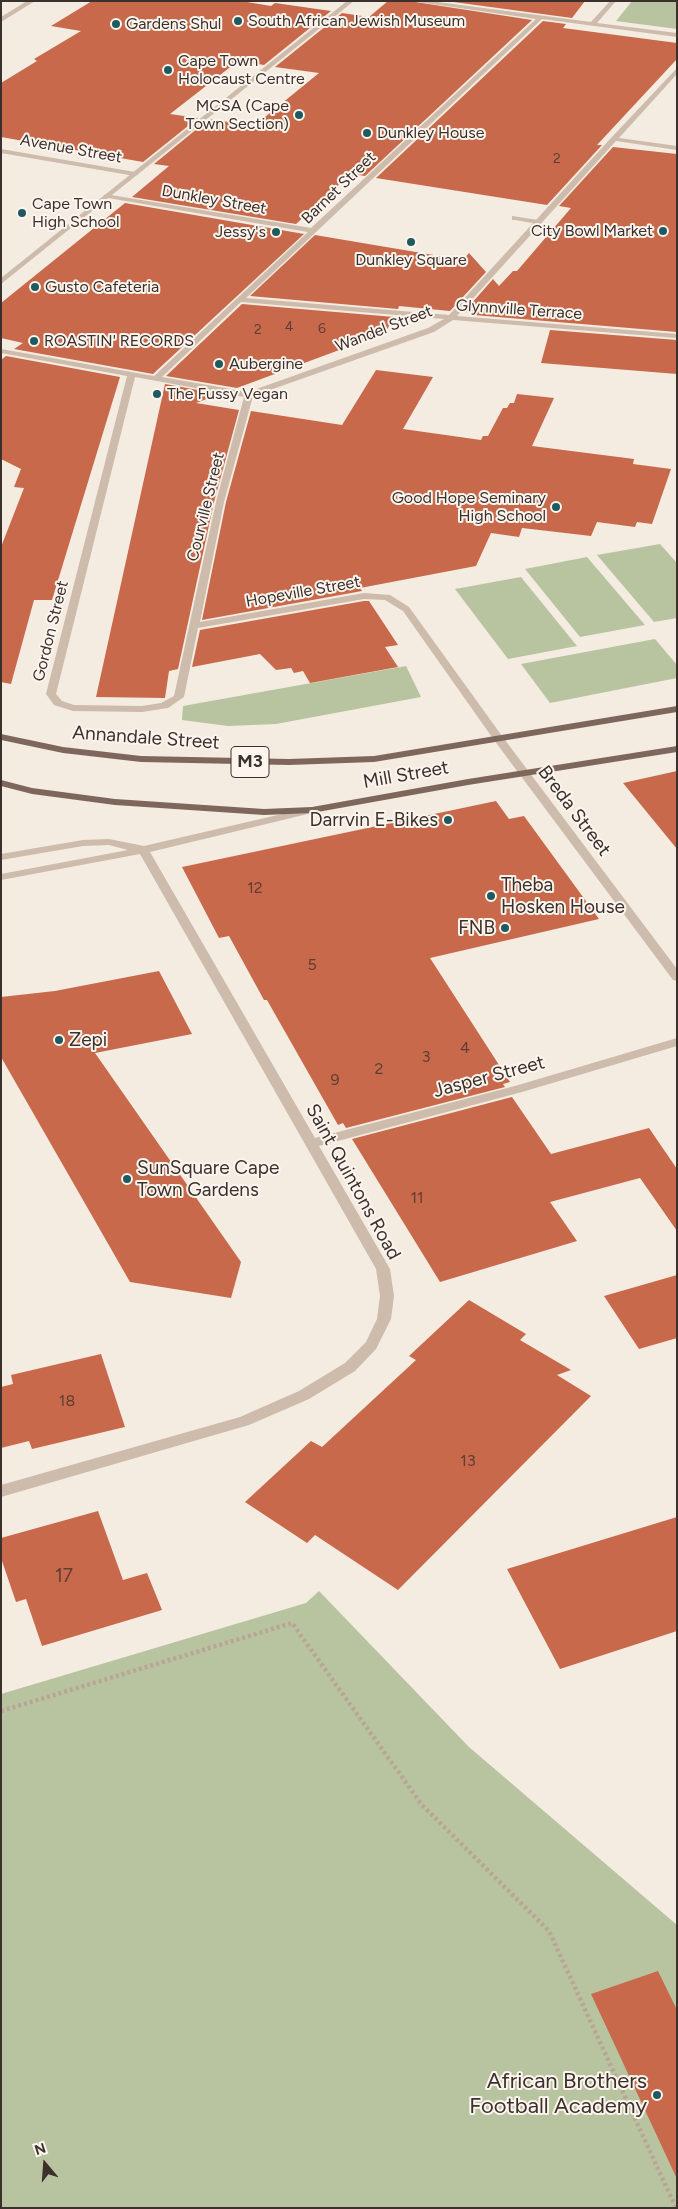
<!DOCTYPE html>
<style>
body{margin:0}
#map{position:relative;width:678px;height:2209px;overflow:hidden;background:#f4ebe1;font-family:Figtree,sans-serif}
canvas{display:block}
.frame{position:absolute;inset:0;border:2px solid #3b302b;pointer-events:none}
.north{position:absolute;left:20px;top:2139px;width:50px;height:50px;-webkit-text-stroke:4px #fbf5ee;paint-order:stroke;rotate:342deg;font-size:14px;font-weight:700;line-height:20px;text-align:center;color:#3b302b}
.north::after{content:'';display:block;margin:auto;width:18px;height:22px;background:#3b302b;clip-path:polygon(50% 0,100% 100%,50% 72%,0 100%)}
</style>
<div id="map">
<canvas width="678" height="2209"></canvas>
<div class="frame"></div>
<div class="north">N</div>
</div>
<script>
const c = document.querySelector('canvas').getContext('2d');
c.lineJoin = 'round';
function paint(path, color) { c.fillStyle = color; c.fill(path, 'evenodd'); }
const toPath = rows => new Path2D(rows.map(r => 'M' + r).join(''));
function strokePath(path, color, width, dash) { c.strokeStyle = color; c.lineWidth = width; c.lineCap = dash ? 'butt' : 'round'; c.setLineDash(dash || []); c.stroke(path); }
function label(font, color, halo, rows, align = 'center') {
  c.font = font + ' Figtree,sans-serif'; c.lineWidth = 4; c.setLineDash([]); c.textBaseline = 'middle'; c.strokeStyle = halo; c.fillStyle = color; for (const [text, x, y, turn = 0] of rows) {
    c.save(); c.translate(x, y); c.rotate((+turn || 0) * Math.PI / 180); c.textAlign = isNaN(turn) ? turn : align; if (halo) c.strokeText(text, 0, 0); c.fillText(text, 0, 0); c.restore();
  }
}
const green = toPath([
 [632,1,677,1,677,29,616,21],
 [660,544,677,563,677,618,654,622,597,555],
 [587,557,645,625,580,637,525,569],
 [521,577,577,646,508,659,455,589],
 [655,639,677,665,677,678,550,703,521,664],
 [406,666,421,697,276,724,228,726,182,720,183,706],
 [319,1591,469,1747,677,1925,677,2208,1,2208,1,1694,306,1603]
]);
const building = toPath([
 [92,1,241,1,271,6,275,3,331,11,264,65,238,61,170,114,198,118,143,162,1,137,1,83,37,61,34,59,81,31,51,26],
 [388,1,409,1,532,20,365,176,359,175,353,179,346,178,296,224,132,197,169,166,154,164,209,119,254,126,319,73,275,67,342,13,369,17],
 [446,1,585,1,572,18],
 [543,21,566,24,563,28,677,43,677,59,597,145,602,145,547,205,376,178],
 [613,147,677,154,677,332,474,315,476,313,464,312,493,279,499,286,513,271,517,271,571,208,559,206],
 [125,203,304,234,153,374,14,349,23,343,1,338,1,303],
 [315,235,463,260,469,253,486,272,450,311,399,306,398,309,250,296],
 [242,304,394,317,385,333,237,388,166,376],
 [550,330,677,340,677,374,541,363],
 [6,356,120,377,52,600,34,600,11,684,1,682,1,547,24,488,14,487,21,469,1,459,1,360],
 [376,370,433,377,403,429,481,440,483,436,488,436,503,408,507,408,510,403,514,403,517,394,554,398,532,446,634,459,633,464,671,469,652,524,637,522,635,527,597,522,591,536,522,528,519,537,491,533,476,566,360,588,362,591,202,620,226,502,251,411,342,425],
 [165,384,220,394,196,403,239,410,214,502,178,669,169,671,165,698,96,697],
 [364,601,369,601,398,645,385,647,398,667,310,683,303,671,294,673,291,668,276,670,260,654,192,667,200,630],
 [677,771,677,849,623,783],
 [496,801,509,819,524,816,599,919,430,958,510,1082,503,1084,505,1087,346,1128,343,1123,338,1125,267,1000,264,1000,229,936,219,938,182,867],
 [159,971,192,1034,95,1053,241,1262,231,1298,130,1282,1,1057,1,997,55,991],
 [512,1097,551,1154,649,1128,677,1169,677,1231,640,1178,550,1202,577,1241,440,1282,352,1139],
 [677,1275,677,1338,639,1349,604,1296],
 [469,1300,526,1334,520,1340,571,1370,557,1375,591,1396,398,1590,315,1535,307,1543,245,1502,311,1441,322,1447,416,1360,409,1356],
 [101,1354,125,1427,32,1449,29,1441,1,1448,1,1387,13,1384,11,1375],
 [98,1511,123,1580,147,1573,162,1610,42,1646,26,1599,16,1602,1,1558,1,1538],
 [677,1517,677,1631,560,1669,507,1569],
 [658,1971,677,2010,677,2179,591,1994]
]);
const path = toPath([
 [1,1711,292,1623,422,1805,549,1931,676,2208]
]);
const service = toPath([
 [27,1,35,1,1,22,1,17,27,1],
 [1,149,135,172,139,174,135,176,1,153,1,149],
 [512,216,538,220,542,222,538,224,515,220,512,220,512,216]
]);
const minor = toPath([
 [411,1,430,1,591,22,610,1,616,1,597,23,677,33,677,37,542,19,246,298,449,315,611,138,677,68,677,74,619,138,677,146,677,150,616,141,457,316,677,334,677,338,453,320,434,332,253,396,224,502,200,622,364,593,390,595,409,607,502,736,677,969,677,981,673,980,494,740,403,611,385,600,364,599,198,628,184,697,168,708,142,712,73,711,54,705,46,694,127,376,1,353,1,349,154,376,308,232,108,198,104,196,105,194,311,228,536,19,411,1],
 [241,302,444,319,428,328,248,392,162,377,241,302],
 [135,377,244,397,216,502,174,696,161,703,142,706,74,705,62,701,56,694,135,377],
 [312,807,316,808,317,810,316,812,150,852,315,1138,515,1086,677,1038,677,1046,522,1092,319,1146,390,1269,394,1296,391,1319,376,1349,355,1371,309,1399,249,1425,1,1497,1,1485,240,1417,299,1391,345,1363,366,1342,377,1319,380,1296,376,1269,140,854,1,880,1,874,128,850,109,845,83,846,1,860,1,854,83,840,109,839,144,846,312,807]
]);
const tertiary = toPath([
 [347,1,354,1,1,284,1,278,347,1]
]);
const primary = toPath([
 [677,706,677,712,374,762,289,765,141,762,63,753,1,740,1,734,63,747,141,756,289,759,374,756,677,706],
 [677,746,677,752,468,785,312,813,264,815,115,805,32,794,1,786,1,780,32,788,115,799,264,809,312,807,468,779,677,746]
]);
const markers = [
 [238,21,5,"#1f5a5e"],
 [116,24,5,"#1f5a5e"],
 [168,70,5,"#1f5a5e"],
 [299,115,5,"#1f5a5e"],
 [367,133,5,"#1f5a5e"],
 [22,213,5,"#1f5a5e"],
 [663,231,5,"#1f5a5e"],
 [276,232,5,"#1f5a5e"],
 [411,242,5,"#1f5a5e"],
 [35,287,5,"#1f5a5e"],
 [34,341,5,"#1f5a5e"],
 [219,364,5,"#1f5a5e"],
 [157,394,5,"#1f5a5e"],
 [556,507,5,"#1f5a5e"],
 [448,820,5,"#1f5a5e"],
 [491,896,5,"#1f5a5e"],
 [505,928,5,"#1f5a5e"],
 [59,1040,5,"#1f5a5e"],
 [127,1179,5,"#1f5a5e"],
 [657,2095,5,"#1f5a5e"]
];
const farNumbernames = [
 ["2",557,159],
 ["4",289,327],
 ["6",322,329],
 ["2",258,330]
];
const farPoinames = [
 ["South African Jewish Museum",248,21],
 ["Gardens Shul",126,24],
 ["Cape Town",178,61],
 ["Holocaust Centre",178,79],
 ["MCSA (Cape",289,106,"right"],
 ["Town Section)",289,124,"right"],
 ["Dunkley House",377,133],
 ["Cape Town",32,204],
 ["High School",32,222],
 ["City Bowl Market",653,231,"right"],
 ["Jessy's",266,232,"right"],
 ["Dunkley Square",411,260,"center"],
 ["Gusto Cafeteria",45,287],
 ["ROASTIN' RECORDS",44,341],
 ["Aubergine",229,364],
 ["The Fussy Vegan",167,394],
 ["Good Hope Seminary",546,498,"right"],
 ["High School",546,516,"right"]
];
const farStreetnames = [
 ["Avenue Street",71,149,10],
 ["Barnet Street",339,188,-44],
 ["Dunkley Street",214,200,10],
 ["Glynnville Terrace",519,310,4],
 ["Wandel Street",384,329,-21],
 ["Courville Street",206,507,-76],
 ["Hopeville Street",303,592,-10],
 ["Gordon Street",51,631,-76]
];
const numberNames = [
 ["12",255,888],
 ["5",312,965],
 ["4",465,1048],
 ["3",426,1057],
 ["2",379,1069],
 ["9",335,1080],
 ["11",417,1198],
 ["18",67,1401],
 ["13",468,1461]
];
const shields = [
 [250,762,38]
];
const shieldNames = [
 ["M3",250,762]
];
const streetNames = [
 ["Annandale Street",146,738,4],
 ["Mill Street",406,775,-10],
 ["Breda Street",574,811,53],
 ["Jasper Street",489,1077,-15],
 ["Saint Quintons Road",353,1182,61]
];
const poiNames = [
 ["Darrvin E-Bikes",438,820,"right"],
 ["Theba",501,885],
 ["Hosken House",501,907],
 ["FNB",495,928,"right"],
 ["Zepi",69,1040],
 ["SunSquare Cape",137,1168],
 ["Town Gardens",137,1190]
];
const nearNumbernames = [
 ["17",64,1576]
];
const nearPoinames = [
 ["African Brothers",647,2082],
 ["Football Academy",647,2107]
];
paint(green, '#b8c4a0');
paint(building, '#c8694b');
strokePath(path, '#b9a596', 4.5, [3, 3]);
paint(service, '#cdbbac');
paint(minor, '#cdbbac');
paint(tertiary, '#cdbbac');
paint(primary, '#7d675c');
for (const [x, y, r, color] of markers) { const dot = new Path2D(); dot.arc(x, y, r, 0, 2 * Math.PI); c.fillStyle = color; c.fill(dot); strokePath(dot, '#fbf5ee', 2); }
label('14px', '#5e3e33', null, farNumbernames);
label('16px', '#3b302b', '#fbf5ee', farPoinames, 'left');
label('16px', '#3b302b', '#fbf5ee', farStreetnames);
label('16px', '#5e3e33', null, numberNames);
for (const [x, y, w] of shields) { const box = new Path2D(); box.roundRect(x - w / 2, y - 15.5, w, 31, 4); c.fillStyle = '#fbf5ee'; c.fill(box); strokePath(box, '#3b302b', 1); }
label('bold 18px', '#3b302b', null, shieldNames);
label('19px', '#3b302b', '#fbf5ee', streetNames);
label('19px', '#3b302b', '#fbf5ee', poiNames, 'left');
label('19px', '#5e3e33', null, nearNumbernames);
label('22px', '#3b302b', '#fbf5ee', nearPoinames, 'right');
</script>
